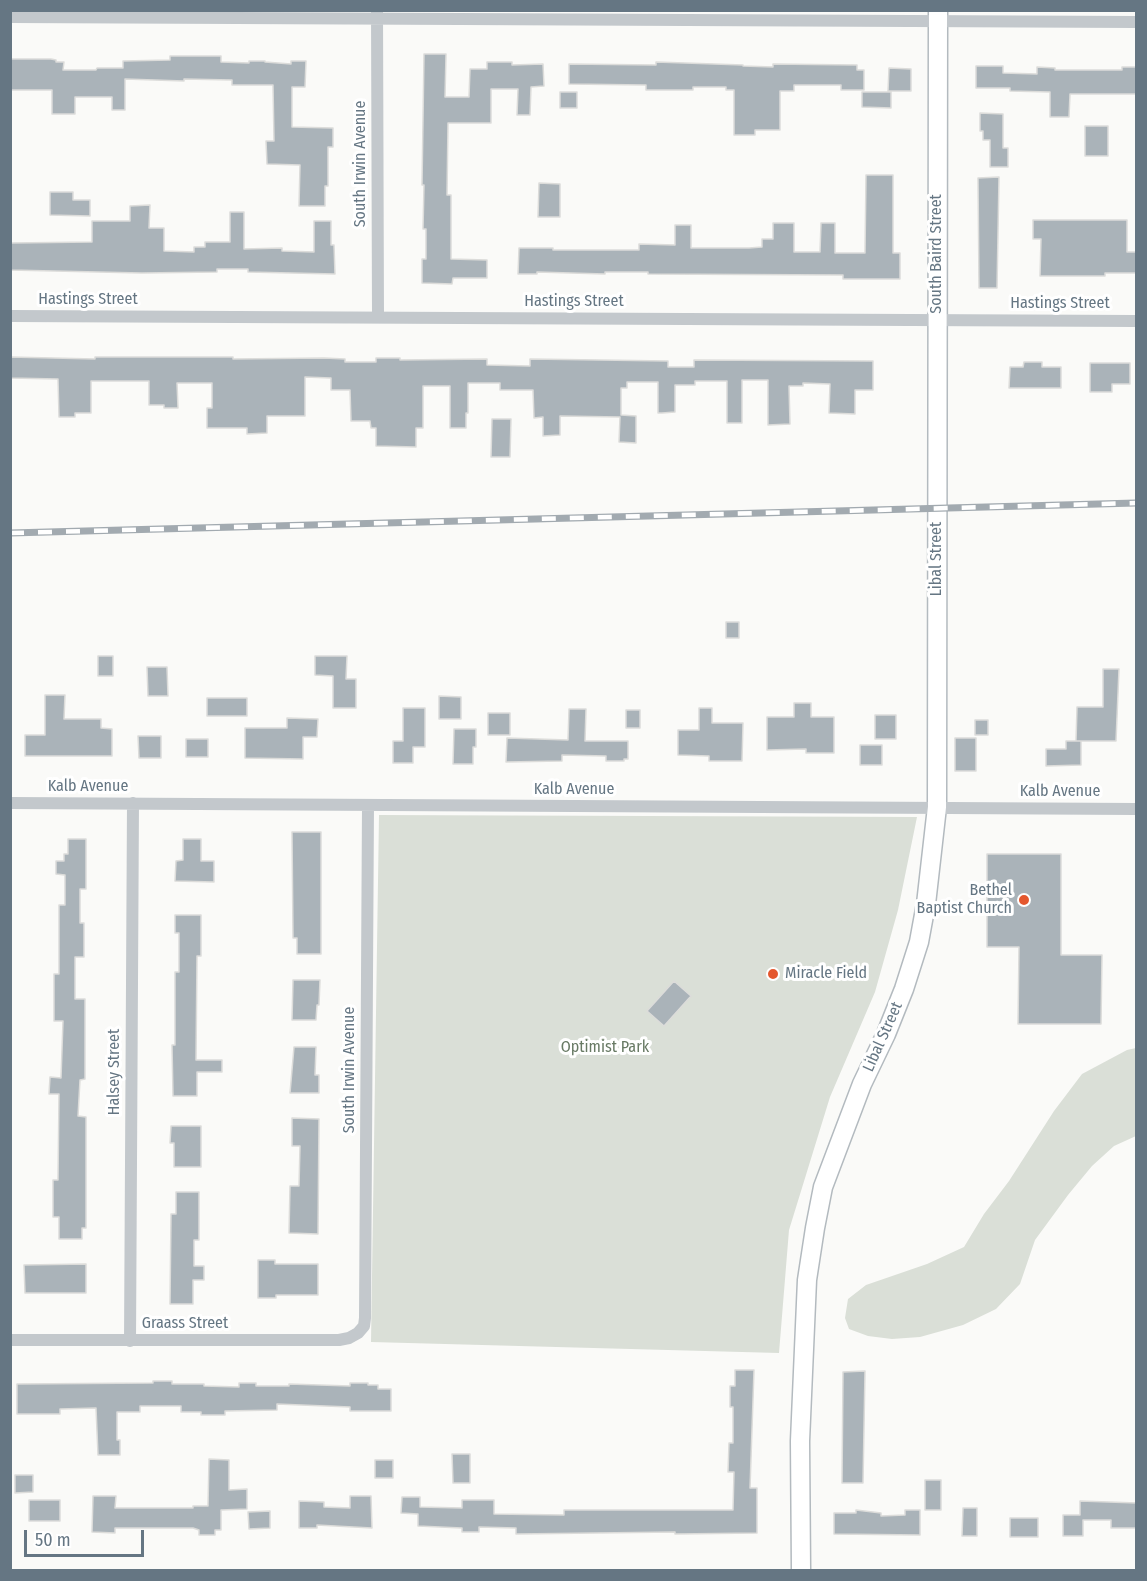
<!DOCTYPE html>
<style>
body{margin:0}
#map{position:relative;width:1147px;height:1581px;overflow:hidden;background:#fafaf8;font-family:"Fira Sans Condensed",sans-serif}
canvas{display:block}
.frame{position:absolute;inset:0;border:12px solid #657683;pointer-events:none}
.scale{position:absolute;left:24px;top:1530px;width:120px;height:27px;box-sizing:border-box;border:3px solid #657683;border-top:0;padding-left:8px;font-size:18px;line-height:21px;white-space:nowrap;color:#657683;-webkit-text-stroke:4px #fff;paint-order:stroke}
</style>
<div id="map">
<canvas width="1147" height="1581"></canvas>
<div class="frame"></div>
<div class="scale">50 m</div>
</div>
<script>
const c = document.querySelector('canvas').getContext('2d');
c.lineJoin = 'round';
function paint(path, color) { c.fillStyle = color; c.fill(path, 'evenodd'); }
const toPath = rows => new Path2D(rows.map(r => 'M' + r).join(''));
function strokePath(path, color, width, dash) { c.strokeStyle = color; c.lineWidth = width; c.lineCap = dash ? 'butt' : 'round'; c.setLineDash(dash || []); c.stroke(path); }
function label(font, color, halo, rows, align = 'center') {
  c.font = font + ' "Fira Sans Condensed",sans-serif'; c.lineWidth = 6; c.setLineDash([]); c.textBaseline = 'middle'; c.strokeStyle = halo; c.fillStyle = color; for (const [text, x, y, turn = 0] of rows) {
    c.save(); c.translate(x, y); c.rotate((+turn || 0) * Math.PI / 180); c.textAlign = isNaN(turn) ? turn : align; if (halo) c.strokeText(text, 0, 0); c.fillText(text, 0, 0); c.restore();
  }
}
const green = toPath([
 [379,815,917,817,898,910,875,992,830,1097,789,1230,779,1353,371,1342],
 [1136,1048,1136,1136,1114,1146,1092,1166,1068,1195,1035,1240,1020,1284,996,1309,963,1325,920,1337,892,1339,868,1336,849,1329,845,1318,848,1299,866,1285,927,1264,964,1247,984,1214,1009,1181,1054,1111,1082,1074,1127,1050]
]);
const building = toPath([
 [424,54,446,54,445,97,469,97,470,69,487,69,487,62,512,62,512,65,543,64,544,86,531,87,530,115,517,115,518,89,491,89,491,123,448,123,447,195,451,195,451,259,487,260,487,278,453,278,452,284,422,283,422,259,426,259,426,229,423,229,424,185,422,185,424,54],
 [170,56,221,56,221,62,249,63,249,61,265,61,265,62,291,64,291,61,306,61,305,87,292,87,292,127,333,128,333,147,328,147,328,186,325,186,325,206,299,206,300,165,267,164,266,141,274,141,273,85,232,85,232,80,184,79,184,81,125,79,125,110,112,110,112,97,75,97,75,114,52,114,52,90,10,90,10,59,51,59,56,60,56,62,64,62,63,70,96,70,97,68,123,68,123,61,170,60,170,56],
 [656,62,743,65,743,66,773,67,773,64,857,65,857,70,864,70,864,90,841,90,841,85,794,85,794,91,780,91,780,130,755,130,755,135,734,135,734,90,726,90,726,87,693,87,693,90,646,90,646,85,569,84,569,64,656,65,656,62],
 [976,66,1003,66,1003,73,1037,74,1037,67,1055,68,1055,70,1122,70,1122,67,1137,67,1137,94,1070,94,1069,117,1050,117,1050,92,1010,91,1010,88,976,88,976,66],
 [889,68,911,69,911,91,888,91,889,68],
 [560,92,577,92,577,108,560,108,560,92],
 [862,92,891,92,891,108,862,107,862,92],
 [980,113,1003,114,1003,148,1008,148,1008,167,990,167,990,140,983,140,983,131,980,131,980,113],
 [1085,126,1108,126,1108,156,1085,156,1085,126],
 [866,175,893,175,893,253,900,253,900,279,843,279,843,275,648,274,648,272,605,272,605,274,537,272,537,274,518,274,519,248,553,248,553,250,639,250,639,244,675,245,675,225,691,225,691,248,749,248,762,247,762,239,773,239,773,223,794,223,794,252,820,252,821,223,835,223,835,253,865,253,866,175],
 [999,177,997,288,979,288,978,178,999,177],
 [539,183,560,184,560,217,538,217,539,183],
 [50,192,73,192,73,200,90,200,90,216,50,215,50,192],
 [150,205,149,228,164,228,164,251,194,252,194,247,205,247,205,242,230,242,230,212,244,212,244,249,282,248,282,251,314,252,314,221,331,221,331,245,334,245,335,274,248,272,248,269,217,269,217,272,142,273,10,270,11,243,92,242,92,221,130,221,130,206,150,205],
 [1033,220,1127,220,1127,252,1137,252,1137,273,1105,273,1105,276,1040,276,1041,239,1033,239,1033,220],
 [10,357,95,359,95,357,233,357,233,359,324,358,345,359,345,362,376,362,376,358,400,358,400,360,487,359,487,365,530,366,530,359,668,361,668,367,694,367,694,360,873,361,873,390,855,390,855,414,829,413,830,384,803,383,803,386,789,386,790,424,768,425,768,380,742,380,742,423,727,423,727,381,695,381,695,385,675,385,675,412,662,413,658,413,658,382,627,382,627,388,621,388,621,415,636,416,636,443,619,442,620,417,560,416,560,435,543,436,543,417,534,418,533,390,500,390,500,383,468,383,468,413,466,413,466,428,450,428,450,386,423,386,423,428,416,428,416,447,376,446,376,428,371,428,370,421,351,421,350,390,331,390,331,378,305,377,305,416,267,416,267,433,247,434,247,428,207,428,207,408,212,408,212,383,177,383,178,408,164,408,164,405,149,405,149,381,91,381,91,413,75,413,75,417,59,417,58,379,10,378,10,357],
 [1024,362,1042,362,1042,367,1061,367,1061,388,1009,388,1010,367,1023,367,1024,362],
 [1090,363,1130,363,1130,384,1112,384,1112,392,1090,392,1090,363],
 [492,419,511,419,510,457,491,457,492,419],
 [726,622,739,622,739,638,726,638,726,622],
 [98,656,113,656,113,676,98,676,98,656],
 [315,656,347,656,346,679,356,679,356,708,333,708,333,676,315,675,315,656],
 [147,667,167,667,168,696,148,696,147,667],
 [1103,669,1119,669,1116,741,1076,741,1077,707,1103,707,1103,669],
 [45,695,65,695,64,719,101,719,101,728,112,729,112,756,25,756,25,735,45,735,45,695],
 [439,696,461,697,461,719,439,719,439,696],
 [207,698,247,698,247,716,207,716,207,698],
 [794,703,811,703,811,717,834,717,834,753,806,753,806,749,767,750,767,717,794,717,794,703],
 [403,708,425,708,425,747,413,747,413,763,393,763,393,741,403,741,403,708],
 [699,708,712,708,712,723,743,723,742,761,709,761,709,756,678,755,678,730,699,730,699,708],
 [569,709,586,709,585,741,628,741,628,759,624,759,624,761,606,761,606,756,562,755,562,761,506,762,507,738,568,740,569,709],
 [626,710,640,710,640,728,626,728,626,710],
 [488,713,510,713,510,735,488,735,488,713],
 [875,715,896,715,896,739,875,739,875,715],
 [287,718,318,719,317,737,303,737,303,759,245,758,245,728,287,728,287,718],
 [975,720,988,720,988,735,975,735,975,720],
 [454,729,476,729,476,747,473,747,473,764,453,764,454,729],
 [138,736,161,736,161,758,139,758,138,736],
 [955,738,976,738,976,771,955,771,955,738],
 [186,739,208,739,208,757,186,757,186,739],
 [1066,741,1081,741,1081,765,1046,766,1046,749,1066,749,1066,741],
 [860,745,882,745,882,765,860,765,860,745],
 [292,832,321,832,321,954,297,954,297,938,293,938,292,832],
 [68,839,86,839,86,889,80,889,80,923,84,923,84,957,75,957,75,999,85,999,85,1079,80,1080,78,1116,86,1117,86,1228,82,1228,82,1239,59,1239,59,1217,53,1217,53,1180,58,1180,59,1094,49,1094,50,1077,61,1078,63,1021,54,1021,54,974,59,974,59,905,65,905,65,875,56,874,56,861,64,861,64,854,68,854,68,839],
 [183,839,201,839,201,861,214,861,214,882,175,881,176,861,183,860,183,839],
 [987,854,1061,854,1061,955,1102,955,1101,1024,1018,1024,1019,947,987,947,987,854],
 [175,915,201,915,201,956,197,956,196,1060,222,1060,222,1072,197,1072,197,1096,173,1096,172,1045,175,1045,175,972,179,972,179,933,175,933,175,915],
 [293,980,320,980,319,1005,317,1005,316,1020,292,1020,293,980],
 [674,981,691,996,664,1026,647,1011,674,981],
 [294,1047,316,1047,315,1075,319,1075,319,1093,290,1093,294,1047],
 [292,1118,319,1119,318,1234,289,1233,290,1186,299,1186,300,1146,292,1146,292,1118],
 [171,1126,201,1126,201,1167,174,1167,174,1143,170,1143,171,1126],
 [176,1192,199,1192,199,1240,194,1240,194,1266,204,1266,204,1280,193,1280,193,1304,170,1304,171,1214,176,1214,176,1192],
 [258,1260,275,1260,275,1264,318,1264,318,1295,276,1295,276,1298,258,1298,258,1260],
 [86,1264,86,1293,25,1293,24,1265,86,1264],
 [735,1370,754,1370,750,1488,757,1488,757,1533,675,1534,675,1532,516,1534,516,1528,479,1527,479,1532,462,1532,462,1528,418,1526,418,1514,401,1513,402,1497,420,1497,420,1507,462,1508,462,1500,494,1500,494,1514,564,1515,564,1510,733,1510,734,1472,728,1472,729,1443,733,1443,733,1407,730,1407,730,1386,735,1386,735,1370],
 [865,1371,863,1483,842,1483,843,1372,865,1371],
 [153,1381,172,1381,172,1384,204,1384,204,1386,239,1387,239,1383,256,1383,256,1386,289,1386,289,1384,350,1386,350,1383,368,1383,368,1385,378,1385,378,1389,391,1389,391,1411,350,1411,350,1407,277,1404,277,1410,225,1411,225,1415,201,1415,201,1412,181,1412,181,1406,140,1406,140,1412,117,1412,117,1440,120,1440,120,1455,98,1455,96,1408,60,1409,60,1414,17,1414,17,1384,153,1383,153,1381],
 [452,1454,470,1454,470,1483,453,1483,452,1454],
 [209,1459,229,1460,229,1490,247,1489,247,1509,221,1510,221,1530,215,1530,215,1535,199,1535,199,1530,193,1528,115,1528,115,1533,92,1532,93,1496,116,1496,115,1508,193,1508,193,1506,208,1506,209,1459],
 [375,1460,393,1460,393,1478,375,1478,375,1460],
 [15,1475,33,1475,33,1492,15,1493,15,1475],
 [925,1480,941,1480,941,1510,925,1510,925,1480],
 [350,1496,371,1496,372,1528,317,1525,317,1528,299,1528,299,1501,324,1502,324,1507,350,1508,350,1496],
 [29,1500,60,1500,60,1521,29,1521,29,1500],
 [1080,1501,1137,1503,1137,1528,1111,1528,1111,1520,1083,1520,1083,1536,1063,1536,1063,1515,1080,1515,1080,1501],
 [963,1508,977,1508,977,1536,962,1536,963,1508],
 [856,1510,881,1513,881,1516,905,1515,905,1510,920,1510,920,1535,834,1534,834,1513,856,1513,856,1510],
 [270,1511,270,1528,249,1529,248,1512,270,1511],
 [1010,1518,1038,1518,1038,1537,1010,1537,1010,1518]
]);
const street = toPath([
 [377,10,378,317],
 [10,17,1136,22],
 [10,316,1136,321],
 [10,803,1136,809],
 [10,1340,339,1340,349,1338,358,1333,364,1326,365,1318,368,805],
 [130,1341,133,803]
]);
const secondary = toPath([
 [801,1570,800,1441,807,1280,815,1228,823,1187,862,1084,886,1034,904,989,919,942,926,904,937,807,938,10]
]);
const rail = toPath([
 [10,533,1136,503]
]);
const markers = [
 [1024,900,6,"#e4572e"],
 [773,974,6,"#e4572e"]
];
const streetNames = [
 ["South Irwin Avenue",361,164,-90],
 ["South Baird Street",937,254,-90],
 ["Hastings Street",88,300],
 ["Hastings Street",574,302],
 ["Hastings Street",1060,304],
 ["Libal Street",937,559,-90],
 ["Kalb Avenue",88,787],
 ["Kalb Avenue",574,790],
 ["Kalb Avenue",1060,792],
 ["Libal Street",883,1037,-66],
 ["South Irwin Avenue",350,1070,-90],
 ["Halsey Street",115,1072,-90],
 ["Graass Street",185,1324]
];
const poiNames = [
 ["Bethel",1012,891],
 ["Baptist Church",1012,909],
 ["Miracle Field",785,974,"left"]
];
const parkNames = [
 ["Optimist Park",605,1048]
];
paint(green, '#dadfd7');
paint(building, '#aab3b9');
strokePath(building, '#dcdcda', 1.5);
strokePath(secondary, '#b3babf', 21);
strokePath(street, '#c3c8cc', 12);
strokePath(secondary, '#fff', 18);
strokePath(rail, '#a2aab0', 7);
strokePath(rail, '#fff', 4.5, [14]);
for (const [x, y, r, color] of markers) { const dot = new Path2D(); dot.arc(x, y, r, 0, 2 * Math.PI); c.fillStyle = color; c.fill(dot); strokePath(dot, '#fff', 2); }
label('16px', '#657683', '#fff', streetNames);
label('16px', '#657683', '#fff', poiNames, 'right');
label('16px', '#687a64', '#fff', parkNames);
</script>
